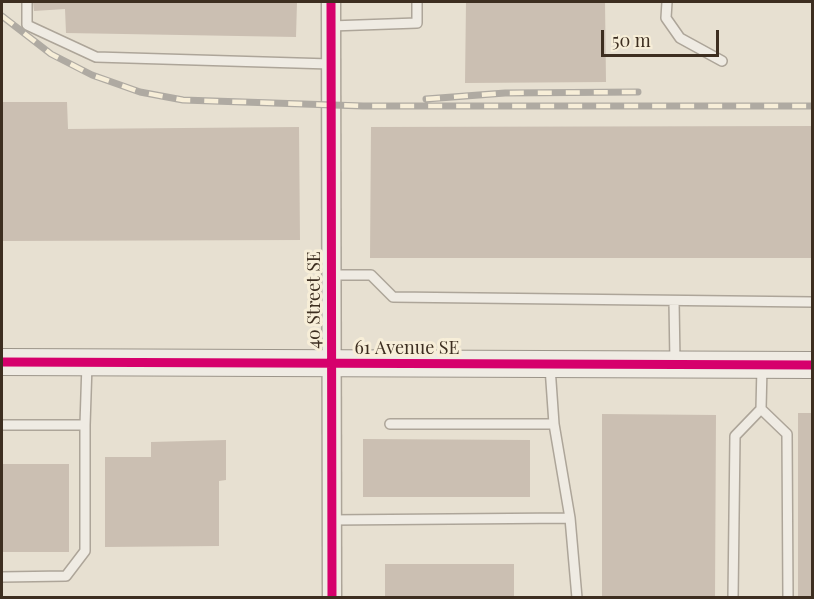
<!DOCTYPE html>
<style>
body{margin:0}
#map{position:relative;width:814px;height:599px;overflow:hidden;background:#e7e0d1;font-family:"Playfair Display",serif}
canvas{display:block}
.frame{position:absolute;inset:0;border:3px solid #3d2e20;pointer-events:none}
.scale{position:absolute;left:601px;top:30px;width:118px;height:27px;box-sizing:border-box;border:3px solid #3d2e20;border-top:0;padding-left:8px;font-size:18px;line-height:21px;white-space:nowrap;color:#3d2e20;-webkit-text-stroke:4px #f7eed8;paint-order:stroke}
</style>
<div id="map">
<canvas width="814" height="599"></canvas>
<div class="frame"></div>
<div class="scale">50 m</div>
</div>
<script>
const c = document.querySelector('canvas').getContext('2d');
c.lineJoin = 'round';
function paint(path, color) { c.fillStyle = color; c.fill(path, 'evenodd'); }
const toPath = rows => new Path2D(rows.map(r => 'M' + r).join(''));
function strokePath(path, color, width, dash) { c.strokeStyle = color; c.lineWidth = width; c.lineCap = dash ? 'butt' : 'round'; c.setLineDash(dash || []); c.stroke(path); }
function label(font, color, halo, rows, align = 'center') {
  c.font = font + ' "Playfair Display",serif'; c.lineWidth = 6; c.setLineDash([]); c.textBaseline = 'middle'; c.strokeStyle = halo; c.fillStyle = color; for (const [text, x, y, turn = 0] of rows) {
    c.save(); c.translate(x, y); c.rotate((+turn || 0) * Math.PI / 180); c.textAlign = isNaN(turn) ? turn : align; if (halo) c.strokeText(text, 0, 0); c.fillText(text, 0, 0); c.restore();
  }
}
const building = toPath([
 [33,2,297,2,296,37,66,33,65,9,34,11],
 [466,2,605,2,606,82,465,83],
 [2,102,67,102,68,129,299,127,300,240,2,241],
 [812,126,812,258,370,258,371,127],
 [798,413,812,413,812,598,798,598],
 [602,414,716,415,715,598,602,598],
 [363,439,530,440,530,497,363,497],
 [226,440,226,480,219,481,219,546,105,547,105,457,151,457,151,442],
 [2,464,69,464,69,552,2,552],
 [385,564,514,564,514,598,385,598]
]);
const lane = toPath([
 [27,2,27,25,96,57,330,64],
 [667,2,666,18,680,38,722,61],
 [331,26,417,23,417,2],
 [330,275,371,275,393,297,812,302],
 [674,301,675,362],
 [550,367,554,424,570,518,577,598],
 [761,409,787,434,788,598],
 [390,424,554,424],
 [2,425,85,425,87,364],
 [331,520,570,518],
 [2,577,66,576,85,551,85,425],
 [733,598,735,436,761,409,762,367]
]);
const street = toPath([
 [331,2,332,598]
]);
const secondary = toPath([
 [2,362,812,365]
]);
const rail = toPath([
 [2,16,51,54,92,75,140,92,183,100,363,106,812,106],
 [426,99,505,93,638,92]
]);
const cycleway = toPath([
 [331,2,332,598],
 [2,362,812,365]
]);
const streetNames = [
 ["40 Street SE",314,300,-90],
 ["61 Avenue SE",407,348]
];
paint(building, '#cbbfb2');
strokePath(lane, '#ada599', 12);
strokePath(street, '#ada599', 21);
strokePath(secondary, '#9c958a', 28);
strokePath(lane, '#efebe3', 9);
strokePath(street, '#efebe3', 18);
strokePath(secondary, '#efebe3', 26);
strokePath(rail, '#afaaa2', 7);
strokePath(rail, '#f7eed8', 4.5, [14]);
strokePath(cycleway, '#d6006c', 9);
label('18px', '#3d2e20', '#f7eed8', streetNames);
</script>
